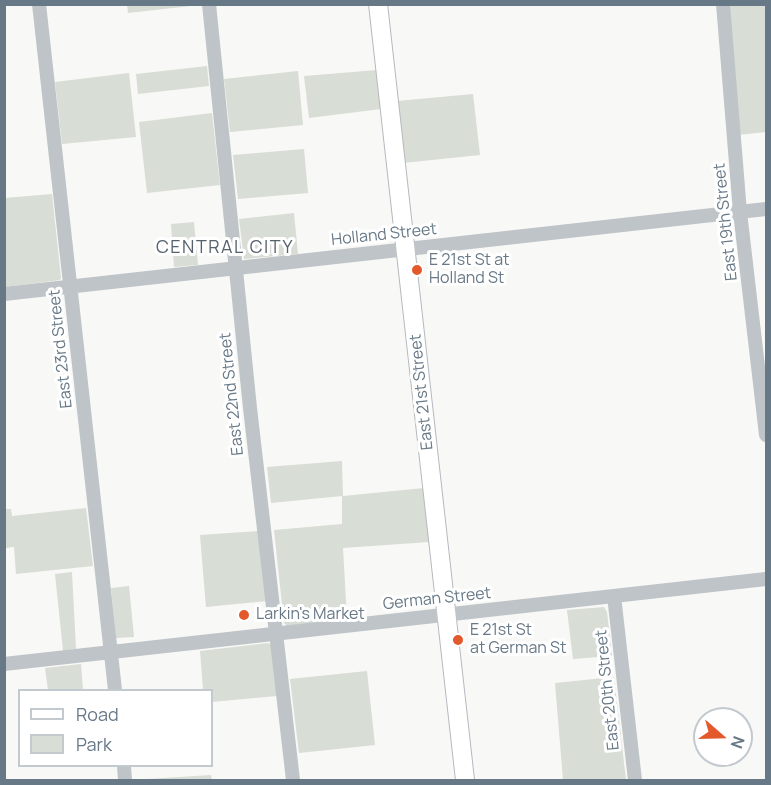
<!DOCTYPE html>
<style>
body{margin:0}
#map{position:relative;width:771px;height:785px;overflow:hidden;background:#f8f8f6;font-family:Manrope,sans-serif}
canvas{display:block}
.frame{position:absolute;inset:0;border:6px solid #677886;pointer-events:none}
.legend{position:absolute;left:18px;top:689px;width:195px;height:78px;box-sizing:border-box;background:#fff;border:2px solid #c2c9cf;margin:0;padding:8px 10px;list-style:none;font-size:18px;color:#677886}
.legend li{display:flex;align-items:center;gap:12px;height:30px}
.legend b{width:30px;border:2px solid #c2c9cf}
.north{position:absolute;left:693px;top:707px;width:60px;height:60px;box-sizing:border-box;background:#fff;border:2px solid #c2c9cf;border-radius:50%;rotate:110deg;font-size:16px;font-weight:700;line-height:24px;text-align:center;color:#677886}
.north::after{content:'';display:block;margin:auto;width:21px;height:27px;background:#e3592b;clip-path:polygon(50% 0,100% 100%,50% 72%,0 100%)}
</style>
<div id="map">
<canvas width="771" height="785"></canvas>
<div class="frame"></div>
<ul class="legend">
<li><b style="height:8px;background:#fff"></b>Road</li>
<li><b style="height:16px;background:#d8ddd5"></b>Park</li>
</ul>
<div class="north">N</div>
</div>
<script>
const c = document.querySelector('canvas').getContext('2d');
c.lineJoin = 'round';
function paint(path, color) { c.fillStyle = color; c.fill(path, 'evenodd'); }
const toPath = rows => new Path2D(rows.map(r => 'M' + r).join(''));
function strokePath(path, color, width, dash) { c.strokeStyle = color; c.lineWidth = width; c.lineCap = dash ? 'butt' : 'round'; c.setLineDash(dash || []); c.stroke(path); }
function label(font, color, halo, rows, align = 'center') {
  c.font = font + ' Manrope,sans-serif'; c.lineWidth = 6; c.setLineDash([]); c.textBaseline = 'middle'; c.strokeStyle = halo; c.fillStyle = color; for (const [text, x, y, turn = 0] of rows) {
    c.save(); c.translate(x, y); c.rotate((+turn || 0) * Math.PI / 180); c.textAlign = isNaN(turn) ? turn : align; if (halo) c.strokeText(text, 0, 0); c.fillText(text, 0, 0); c.restore();
  }
}
const green = toPath([
 [127,4,200,4,200,5,128,13],
 [728,5,766,5,766,132,738,135],
 [207,66,209,86,138,94,136,74],
 [377,70,381,109,309,118,304,76],
 [298,71,303,125,230,132,224,79],
 [129,73,136,137,62,144,55,82],
 [473,94,480,155,403,163,397,101],
 [212,113,220,185,147,193,139,122],
 [304,149,308,193,238,199,233,155],
 [52,194,61,278,60,280,5,287,5,198],
 [294,213,298,254,244,259,239,219],
 [194,222,198,265,174,267,171,224],
 [342,461,343,496,424,488,429,542,343,548,347,619,287,626,284,623,274,530,342,524,342,496,271,503,267,467],
 [86,508,93,566,16,574,14,547,5,548,5,509,11,509,12,516],
 [259,531,267,601,206,607,200,535],
 [72,572,76,649,63,651,55,574],
 [129,586,134,637,116,638,111,588],
 [604,607,607,612,612,656,573,659,567,610],
 [268,643,271,645,277,696,212,702,212,690,203,690,200,651],
 [81,664,83,690,48,690,45,668],
 [367,671,375,745,299,753,290,679],
 [614,677,626,780,563,780,555,683],
 [211,775,212,780,132,780]
]);
const street = toPath([
 [39,4,115,690],
 [209,4,250,408,293,780],
 [723,4,740,212,766,435],
 [4,294,766,209],
 [614,596,635,780],
 [4,664,766,579],
 [124,766,125,780]
]);
const secondary = toPath([
 [378,4,465,780]
]);
const markers = [
 [417,270,6,"#e3592b"],
 [244,615,6,"#e3592b"],
 [458,640,6,"#e3592b"]
];
const streetNames = [
 ["East 19th Street",726,222,-96],
 ["Holland Street",384,235,-6],
 ["East 23rd Street",61,349,-96],
 ["East 21st Street",422,392,-96],
 ["East 22nd Street",232,394,-96],
 ["German Street",437,599,-6],
 ["East 20th Street",608,690,-96]
];
const poiNames = [
 ["E 21st St at",429,261],
 ["Holland St",429,279],
 ["Larkin's Market",256,615],
 ["E 21st St",470,631],
 ["at German St",470,649]
];
const neighbourhoodNames = [
 ["CENTRAL CITY",225,248]
];
paint(green, '#d8ddd5');
strokePath(secondary, '#b4b9be', 20);
strokePath(street, '#bfc4c8', 14);
strokePath(secondary, '#fff', 18);
for (const [x, y, r, color] of markers) { const dot = new Path2D(); dot.arc(x, y, r, 0, 2 * Math.PI); c.fillStyle = color; c.fill(dot); strokePath(dot, '#fff', 2); }
label('16px', '#677886', '#fff', streetNames);
label('16px', '#677886', '#fff', poiNames, 'left');
c.letterSpacing = '1.5px';
label('18px', '#55616c', '#fff', neighbourhoodNames);
c.letterSpacing = '0px';
</script>
